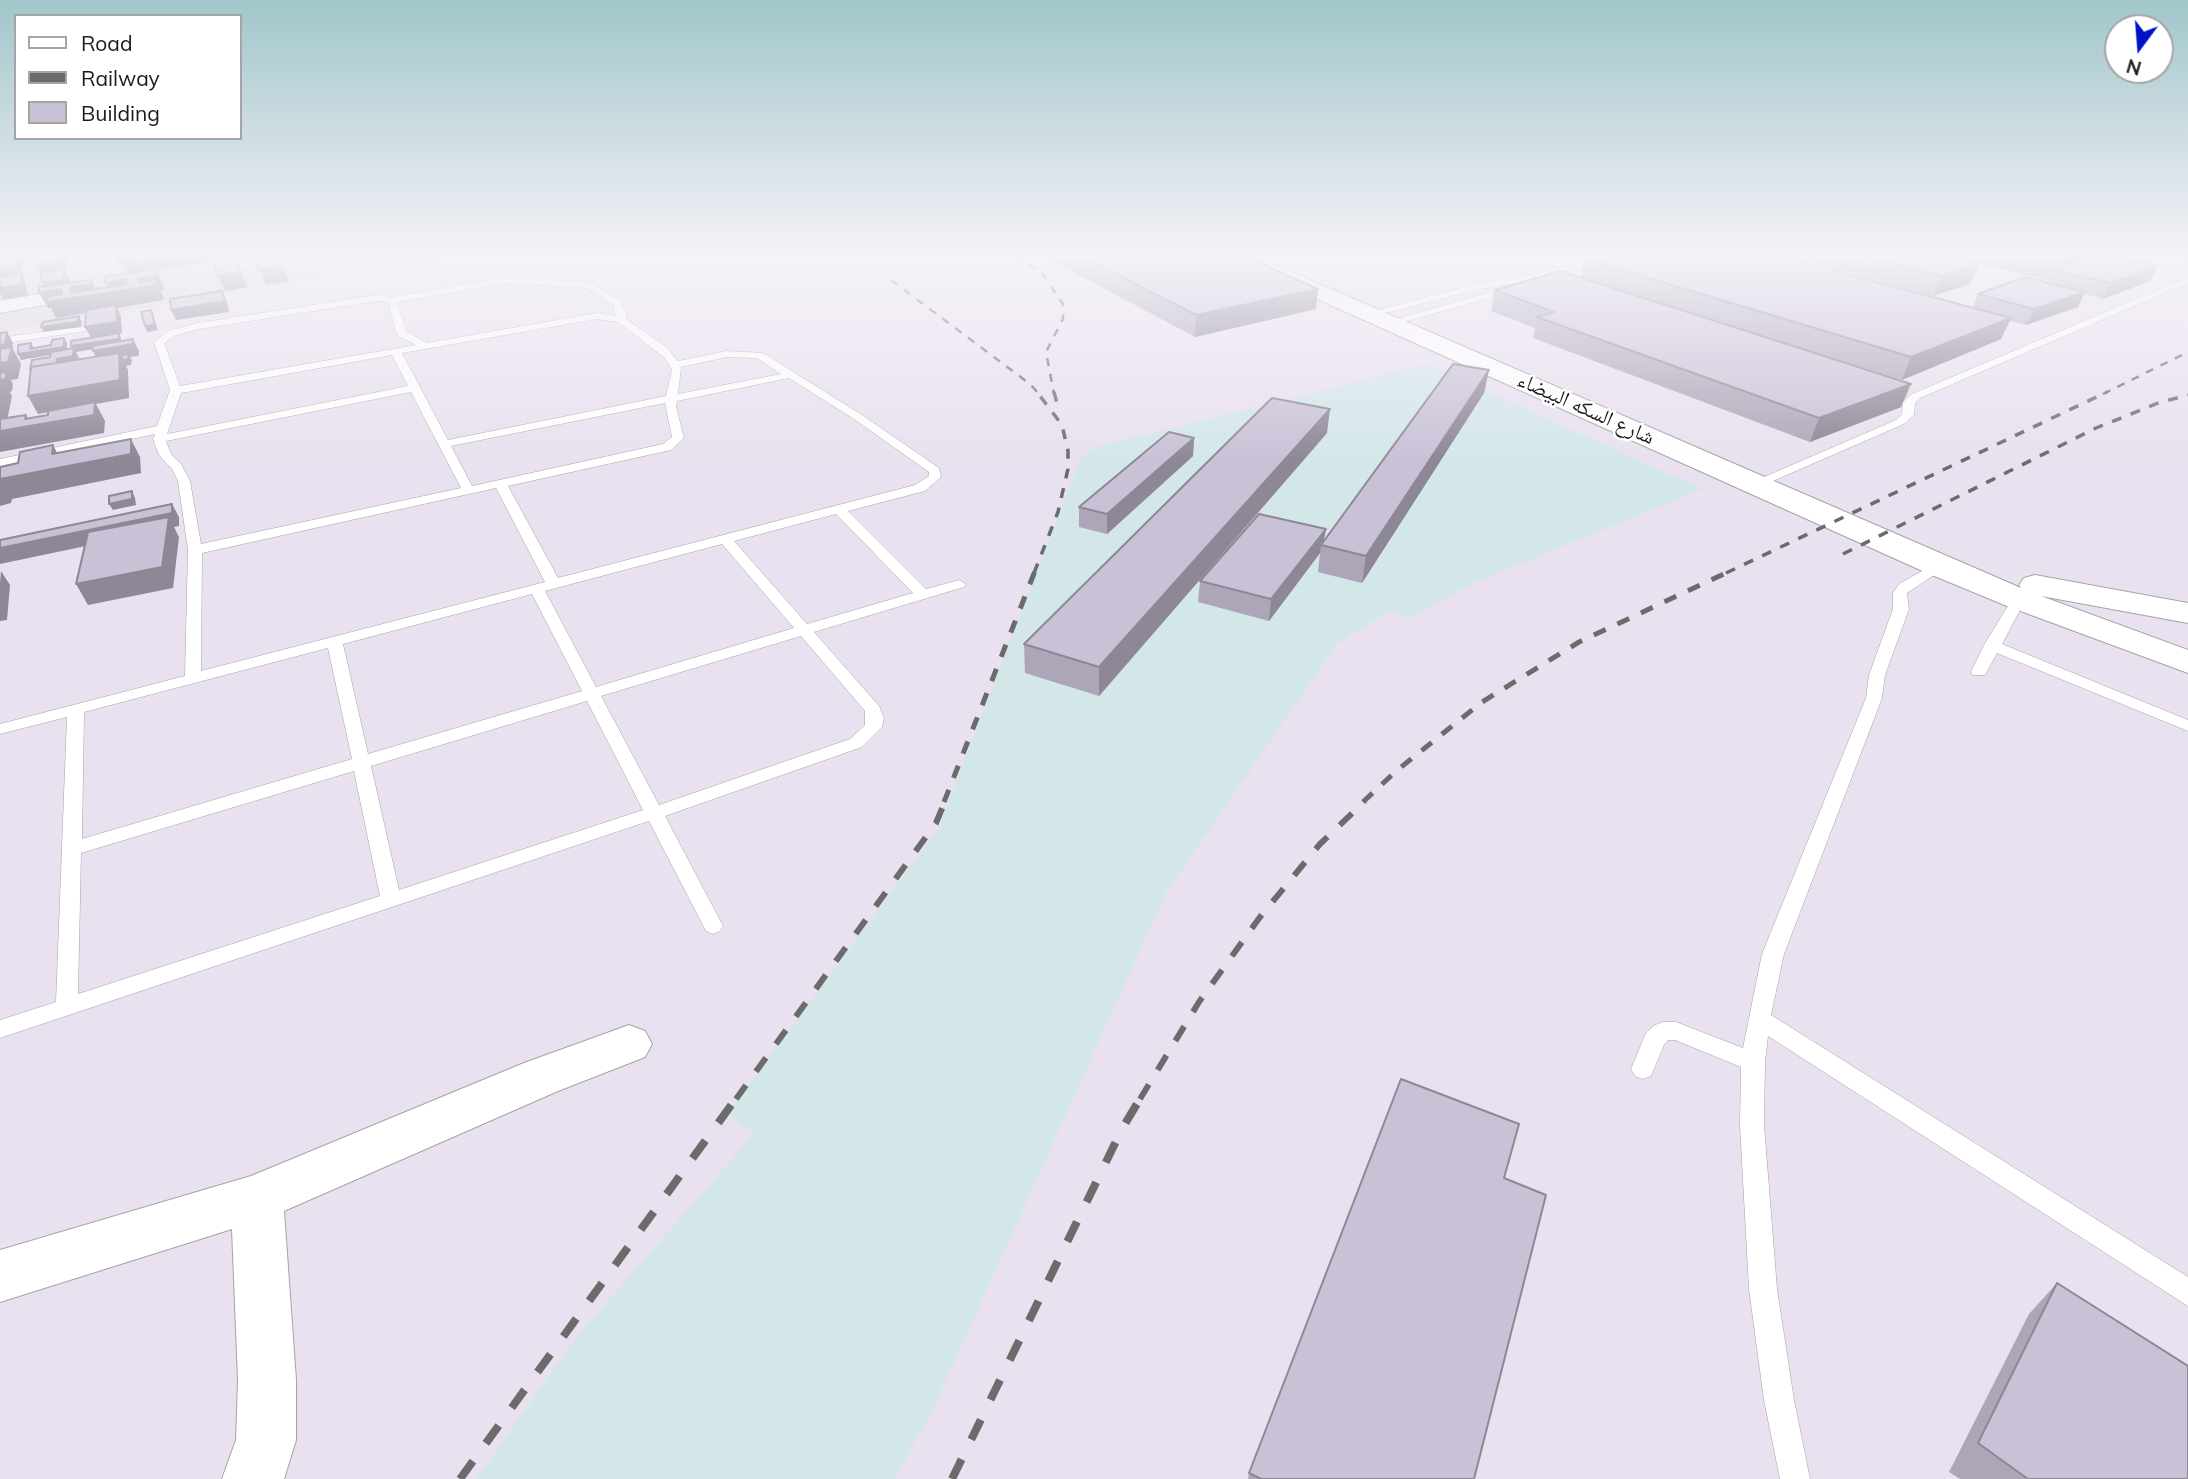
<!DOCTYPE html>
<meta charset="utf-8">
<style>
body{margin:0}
#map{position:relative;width:2188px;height:1479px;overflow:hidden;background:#e9e1ef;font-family:Mulish,sans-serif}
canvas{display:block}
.legend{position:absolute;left:14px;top:14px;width:228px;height:126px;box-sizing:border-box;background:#fff;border:2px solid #a5a5a5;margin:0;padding:9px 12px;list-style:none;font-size:21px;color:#1d1d1d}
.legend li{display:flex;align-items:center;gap:14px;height:35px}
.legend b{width:35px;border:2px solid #a5a5a5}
.north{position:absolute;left:2104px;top:14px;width:70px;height:70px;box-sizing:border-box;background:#fff;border:2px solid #a5a5a5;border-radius:50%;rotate:196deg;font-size:19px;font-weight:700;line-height:28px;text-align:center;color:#1d1d1d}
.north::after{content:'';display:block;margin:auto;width:24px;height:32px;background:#0011ca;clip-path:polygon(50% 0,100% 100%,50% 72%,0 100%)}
</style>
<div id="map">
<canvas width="2188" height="1479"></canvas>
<ul class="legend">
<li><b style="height:9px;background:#fff"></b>Road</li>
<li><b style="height:9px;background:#6b6b6b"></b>Railway</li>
<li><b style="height:19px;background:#c9c1d6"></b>Building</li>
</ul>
<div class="north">N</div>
</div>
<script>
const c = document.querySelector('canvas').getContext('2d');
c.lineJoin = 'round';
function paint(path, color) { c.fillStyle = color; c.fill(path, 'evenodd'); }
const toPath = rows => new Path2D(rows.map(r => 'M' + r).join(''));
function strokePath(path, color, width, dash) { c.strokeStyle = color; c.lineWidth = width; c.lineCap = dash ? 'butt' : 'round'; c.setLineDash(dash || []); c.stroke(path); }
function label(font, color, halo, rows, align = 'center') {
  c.font = font + ' Mulish,"Noto Naskh Arabic",sans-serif'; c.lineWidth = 5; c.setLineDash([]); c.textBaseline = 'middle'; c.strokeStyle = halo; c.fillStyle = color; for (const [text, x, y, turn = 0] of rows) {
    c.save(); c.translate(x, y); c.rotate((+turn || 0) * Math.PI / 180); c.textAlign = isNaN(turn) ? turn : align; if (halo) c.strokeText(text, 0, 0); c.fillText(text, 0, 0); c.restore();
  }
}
const residential = toPath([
 [0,254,468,254,0,332]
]);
const industrial = toPath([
 [1427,364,1702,489,1476,582,1409,618,1391,610,1337,644,1166,893,934,1407,895,1479,476,1479,578,1335,754,1134,728,1113,938,829,1080,459,1096,447]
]);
const service = toPath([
 [1610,254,1625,254,1536,280,1480,289,1369,317,1364,314,1480,283,1535,274,1610,254],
 [2177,254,2186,254,2188,264,2185,263,2177,254],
 [508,277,591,283,618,299,626,310,626,319,666,347,678,361,727,351,763,353,862,415,939,468,941,477,925,491,848,511,926,589,959,580,966,584,964,587,814,632,879,706,884,718,882,727,862,747,665,816,723,926,720,931,713,934,706,931,649,821,0,1038,0,1020,56,1002,67,717,0,734,0,724,185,676,188,550,178,481,172,469,159,455,153,439,155,434,0,467,0,459,157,426,170,390,154,342,168,331,198,323,377,295,392,297,508,277],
 [508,283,586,288,612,303,616,316,597,313,427,343,406,331,397,302,508,283],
 [377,301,388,302,397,335,416,345,180,386,164,343,176,335,199,329,377,301],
 [597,319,618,322,665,358,672,370,666,396,448,440,402,353,597,319],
 [392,355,408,386,167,434,181,393,392,355],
 [727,357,757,358,781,374,678,394,681,367,727,357],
 [789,378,854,419,929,472,929,476,915,485,558,578,508,486,671,450,684,438,676,407,677,401,789,378],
 [411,392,461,488,201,544,190,481,181,464,171,454,166,441,411,392],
 [665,403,672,437,663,444,472,486,451,446,665,403],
 [496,488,545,582,201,671,202,553,496,488],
 [836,514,913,593,807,624,734,541,836,514],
 [722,544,794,628,596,687,545,591,722,544],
 [532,594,582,691,368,754,343,644,532,594],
 [801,636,865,711,865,725,850,739,659,805,601,696,801,636],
 [328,648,352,759,82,839,84,712,328,648],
 [587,701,643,810,399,890,371,766,587,701],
 [354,771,380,896,78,994,81,853,354,771],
 [2188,277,2188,283,1920,398,1915,403,1914,415,1904,424,1759,487,1754,488,1748,484,1896,420,1902,414,1903,402,1912,394,2188,277],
 [1490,292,1493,293,1493,297,1389,326,1384,323,1490,292],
 [81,326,86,329,85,331,0,344,0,338,81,326],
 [1938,562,1945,566,1943,569,1907,593,1909,609,1885,675,1882,698,1784,954,1771,1015,2188,1277,2188,1306,1768,1036,1765,1062,1764,1125,1777,1289,1794,1400,1810,1479,1780,1479,1764,1400,1749,1289,1740,1125,1741,1067,1675,1040,1668,1040,1664,1045,1651,1076,1643,1079,1635,1076,1631,1069,1646,1033,1655,1025,1663,1022,1676,1022,1743,1048,1762,954,1866,698,1869,675,1893,609,1893,593,1899,584,1938,562],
 [2019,595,2026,599,2002,644,2188,720,2188,731,1997,653,1985,675,1973,675,1971,672,1984,645,2014,596,2019,595]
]);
const minor = toPath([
 [79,287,86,289,88,293,86,297,0,313,0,301,79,287],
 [629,1025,645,1031,652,1044,645,1057,558,1091,284,1211,296,1380,296,1440,284,1479,222,1479,236,1440,238,1380,232,1229,0,1302,0,1250,251,1176,524,1063,629,1025]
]);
const tertiary = toPath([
 [1224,254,1250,254,2021,588,2019,585,2024,578,2035,575,2188,603,2188,623,2041,596,2188,650,2188,673,2007,606,1927,573,1226,258,1224,254]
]);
const railFar4 = toPath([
 [1016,254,1042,273,1063,304,1063,319,1046,352,1054,394],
 [891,280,1030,384,1039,394],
 [2103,394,2188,352]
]);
const railFar3 = toPath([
 [1054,392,1059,411],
 [1843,554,2096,428,2158,403,2188,395],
 [1034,573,1058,512,1068,469,1068,451,1062,425,1037,392],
 [1726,573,2107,392]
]);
const railFar2 = toPath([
 [944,802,1035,571],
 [1363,802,1395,772,1482,702,1579,642,1730,571]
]);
const railFar1 = toPath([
 [736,1099,936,823,945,801],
 [1140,1099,1199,1002,1260,917,1320,844,1365,801]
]);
const rail = toPath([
 [460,1479,737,1097],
 [952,1479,1122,1129,1141,1097]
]);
const wall = toPath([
 [1039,254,1240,254,1316,309,1195,337],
 [1782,254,1938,254,1979,264,1970,284,1933,296],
 [1940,254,2109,254,2150,281,2103,299,2084,294,2078,307,2026,325,2010,321,2001,339,1902,380,1779,341,1901,407,1810,442,1533,338,1535,328,1491,311,1495,290,1580,278,1585,259,1973,307,1978,294,2049,283,2050,281],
 [1489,370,1484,393,1362,583,1318,572,1320,553,1269,621,1198,602,1200,581,1324,541],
 [1327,433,1099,696,1025,673,1024,644],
 [1194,438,1193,456,1107,534,1079,527,1079,507],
 [1504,1178,1474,1479,1248,1479,1249,1473],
 [2057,1283,2188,1479,1960,1479,1949,1472,2029,1314]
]);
const shadedWall = toPath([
 [0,254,23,254,25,259,22,270,28,296,3,299,0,293],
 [59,254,66,254,67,276,69,279,69,291,71,293,71,287,91,280,98,294,110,292,105,283,128,274,124,266,119,266,114,256,128,254,224,254,226,260,156,270,163,284,164,290,161,291,164,300,117,308,121,316,122,333,119,334,121,338,122,344,76,352,80,360,36,382,30,370,74,352,71,346,91,338,85,327,116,308,56,318,51,308,48,308,39,293,46,292,42,283,44,280,36,265],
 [263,254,273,254,278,267,283,266,289,281,266,285,255,256],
 [2081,254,2096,254,2057,270,2061,262],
 [1979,264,1970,284,1933,296,1942,276],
 [2158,266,2150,281,2103,299,2111,283],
 [241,272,248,287,225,291,218,276],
 [1318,289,1316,309,1195,337,1196,315],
 [222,291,227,302,229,312,176,320,171,310],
 [2085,292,2078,307,2026,325,2034,309],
 [151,310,158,330,147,332,145,326],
 [79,316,82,322,81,327,44,332,41,327],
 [2011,318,2001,339,1902,380,1911,357],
 [7,332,13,343,12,347,21,364,18,379,11,380,13,384,12,391,10,392,12,396,7,420,0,421,0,345],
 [64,338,67,343,67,352,21,360,18,354,30,349,31,343,34,348,64,347],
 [133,339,139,351,139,356,130,357,132,360,131,365,126,366,128,370,129,398,96,404,105,421,104,433,0,452,0,431,25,419,26,415,32,425,95,404,38,414,28,396,98,362,93,351],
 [1489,370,1484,393,1362,583,1366,556],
 [1911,384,1901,407,1810,442,1819,418],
 [1330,409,1327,433,1099,696,1099,667],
 [1194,438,1193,456,1107,534,1107,514],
 [131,439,140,457,141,473,12,499,11,503,0,506,0,479,52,454,53,445,63,464],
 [132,491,135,498,136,505,113,510,109,504],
 [172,504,179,517,179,526,174,527,179,537,173,588,88,605,76,584,167,529,0,564,0,548],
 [1326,529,1323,546,1321,545,1320,553,1269,621,1271,599],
 [1,571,10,585,7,620,0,621,0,583]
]);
const building = toPath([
 [0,254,15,254,0,257,0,254],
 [36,254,59,254,60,261,36,265,36,254],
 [134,254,144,254,144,256,157,254,190,254,123,264,122,260,135,258,134,254],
 [210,254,232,254,241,272,218,276,210,254],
 [1076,254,1240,254,1318,289,1196,315,1076,254],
 [1603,254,1772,254,2011,318,1911,357,1585,259,1603,254],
 [1860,254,1938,254,1979,264,1942,276,1860,254],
 [2029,254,2081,254,2061,262,2029,254],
 [2092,254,2109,254,2158,266,2111,283,2055,270,2092,254],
 [277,255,283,266,259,270,254,259,277,255],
 [16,258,16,269,0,271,0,260,16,258],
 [63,269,64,280,42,283,40,273,63,269],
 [156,269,157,275,138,278,139,282,156,279,157,285,47,302,47,297,62,294,61,289,39,293,39,287,91,280,92,284,71,287,71,293,127,284,126,279,105,283,104,277,156,269],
 [1560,271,1911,384,1819,418,1537,317,1554,312,1495,290,1560,271],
 [21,274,22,285,0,288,0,277,21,274],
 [2025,277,2085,292,2034,309,1978,294,2025,277],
 [222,291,225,301,171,310,170,299,222,291],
 [116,305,117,322,85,327,86,310,116,305],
 [151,310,155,325,145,326,141,312,151,310],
 [79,316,78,322,41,327,43,322,79,316],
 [7,332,5,344,0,345,0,333,7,332],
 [119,333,119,339,71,346,71,341,119,333],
 [64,338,64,347,18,354,18,345,31,343,30,349,51,345,52,340,64,338],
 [133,339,133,344,93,351,92,346,133,339],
 [12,347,8,362,0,363,0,349,12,347],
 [74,348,73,356,57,359,56,363,31,367,31,370,30,370,32,360,50,357,51,352,74,348],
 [119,353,120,380,28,396,31,367,119,353],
 [129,354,128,359,123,360,121,356,129,354],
 [1453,364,1489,370,1366,556,1321,545,1453,364],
 [7,372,5,380,0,379,0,373,7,372],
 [1272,398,1330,409,1099,667,1024,644,1272,398],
 [95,402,94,415,0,431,0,419,26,415,25,419,48,415,48,411,95,402],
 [1169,432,1194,438,1107,514,1079,507,1169,432],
 [131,439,131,454,0,479,0,483,0,467,18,463,20,452,53,445,52,454,131,439],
 [132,491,132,499,109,504,109,496,132,491],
 [172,504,172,513,0,548,0,540,172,504],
 [1259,514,1326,529,1271,599,1200,581,1259,514],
 [169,517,162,567,76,584,88,532,169,517],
 [1401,1079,1519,1124,1504,1178,1546,1195,1474,1479,1261,1479,1249,1473,1401,1079],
 [2057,1283,2188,1366,2188,1479,2028,1479,1978,1443,2057,1283]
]);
const farStreetnames = [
 ["شارع السكه البيضاء",1586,409,24]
];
paint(residential, '#dadadb');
paint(industrial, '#d3e7e9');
strokePath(service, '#a4a4a4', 1);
strokePath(minor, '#a4a4a4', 2);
strokePath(tertiary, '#a4a4a4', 2);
paint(service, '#fff');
paint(minor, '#fff');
paint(tertiary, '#fff');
strokePath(railFar4, '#6b6b6b', 2.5, [8, 8]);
strokePath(railFar3, '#6b6b6b', 3.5, [10, 10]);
strokePath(railFar2, '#6b6b6b', 5, [13, 13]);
strokePath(railFar1, '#6b6b6b', 6, [17, 17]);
strokePath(rail, '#6b6b6b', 8, [22, 22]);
paint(wall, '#ada6b8');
paint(shadedWall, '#8d8796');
paint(building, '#c9c1d6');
strokePath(building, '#8d8796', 2);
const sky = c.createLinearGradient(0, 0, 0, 461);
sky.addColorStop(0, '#a1c6ca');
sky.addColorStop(0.55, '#f5f2f8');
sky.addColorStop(1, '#f5f2f800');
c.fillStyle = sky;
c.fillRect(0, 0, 2188, 461);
label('21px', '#1d1d1d', '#fff', farStreetnames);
</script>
